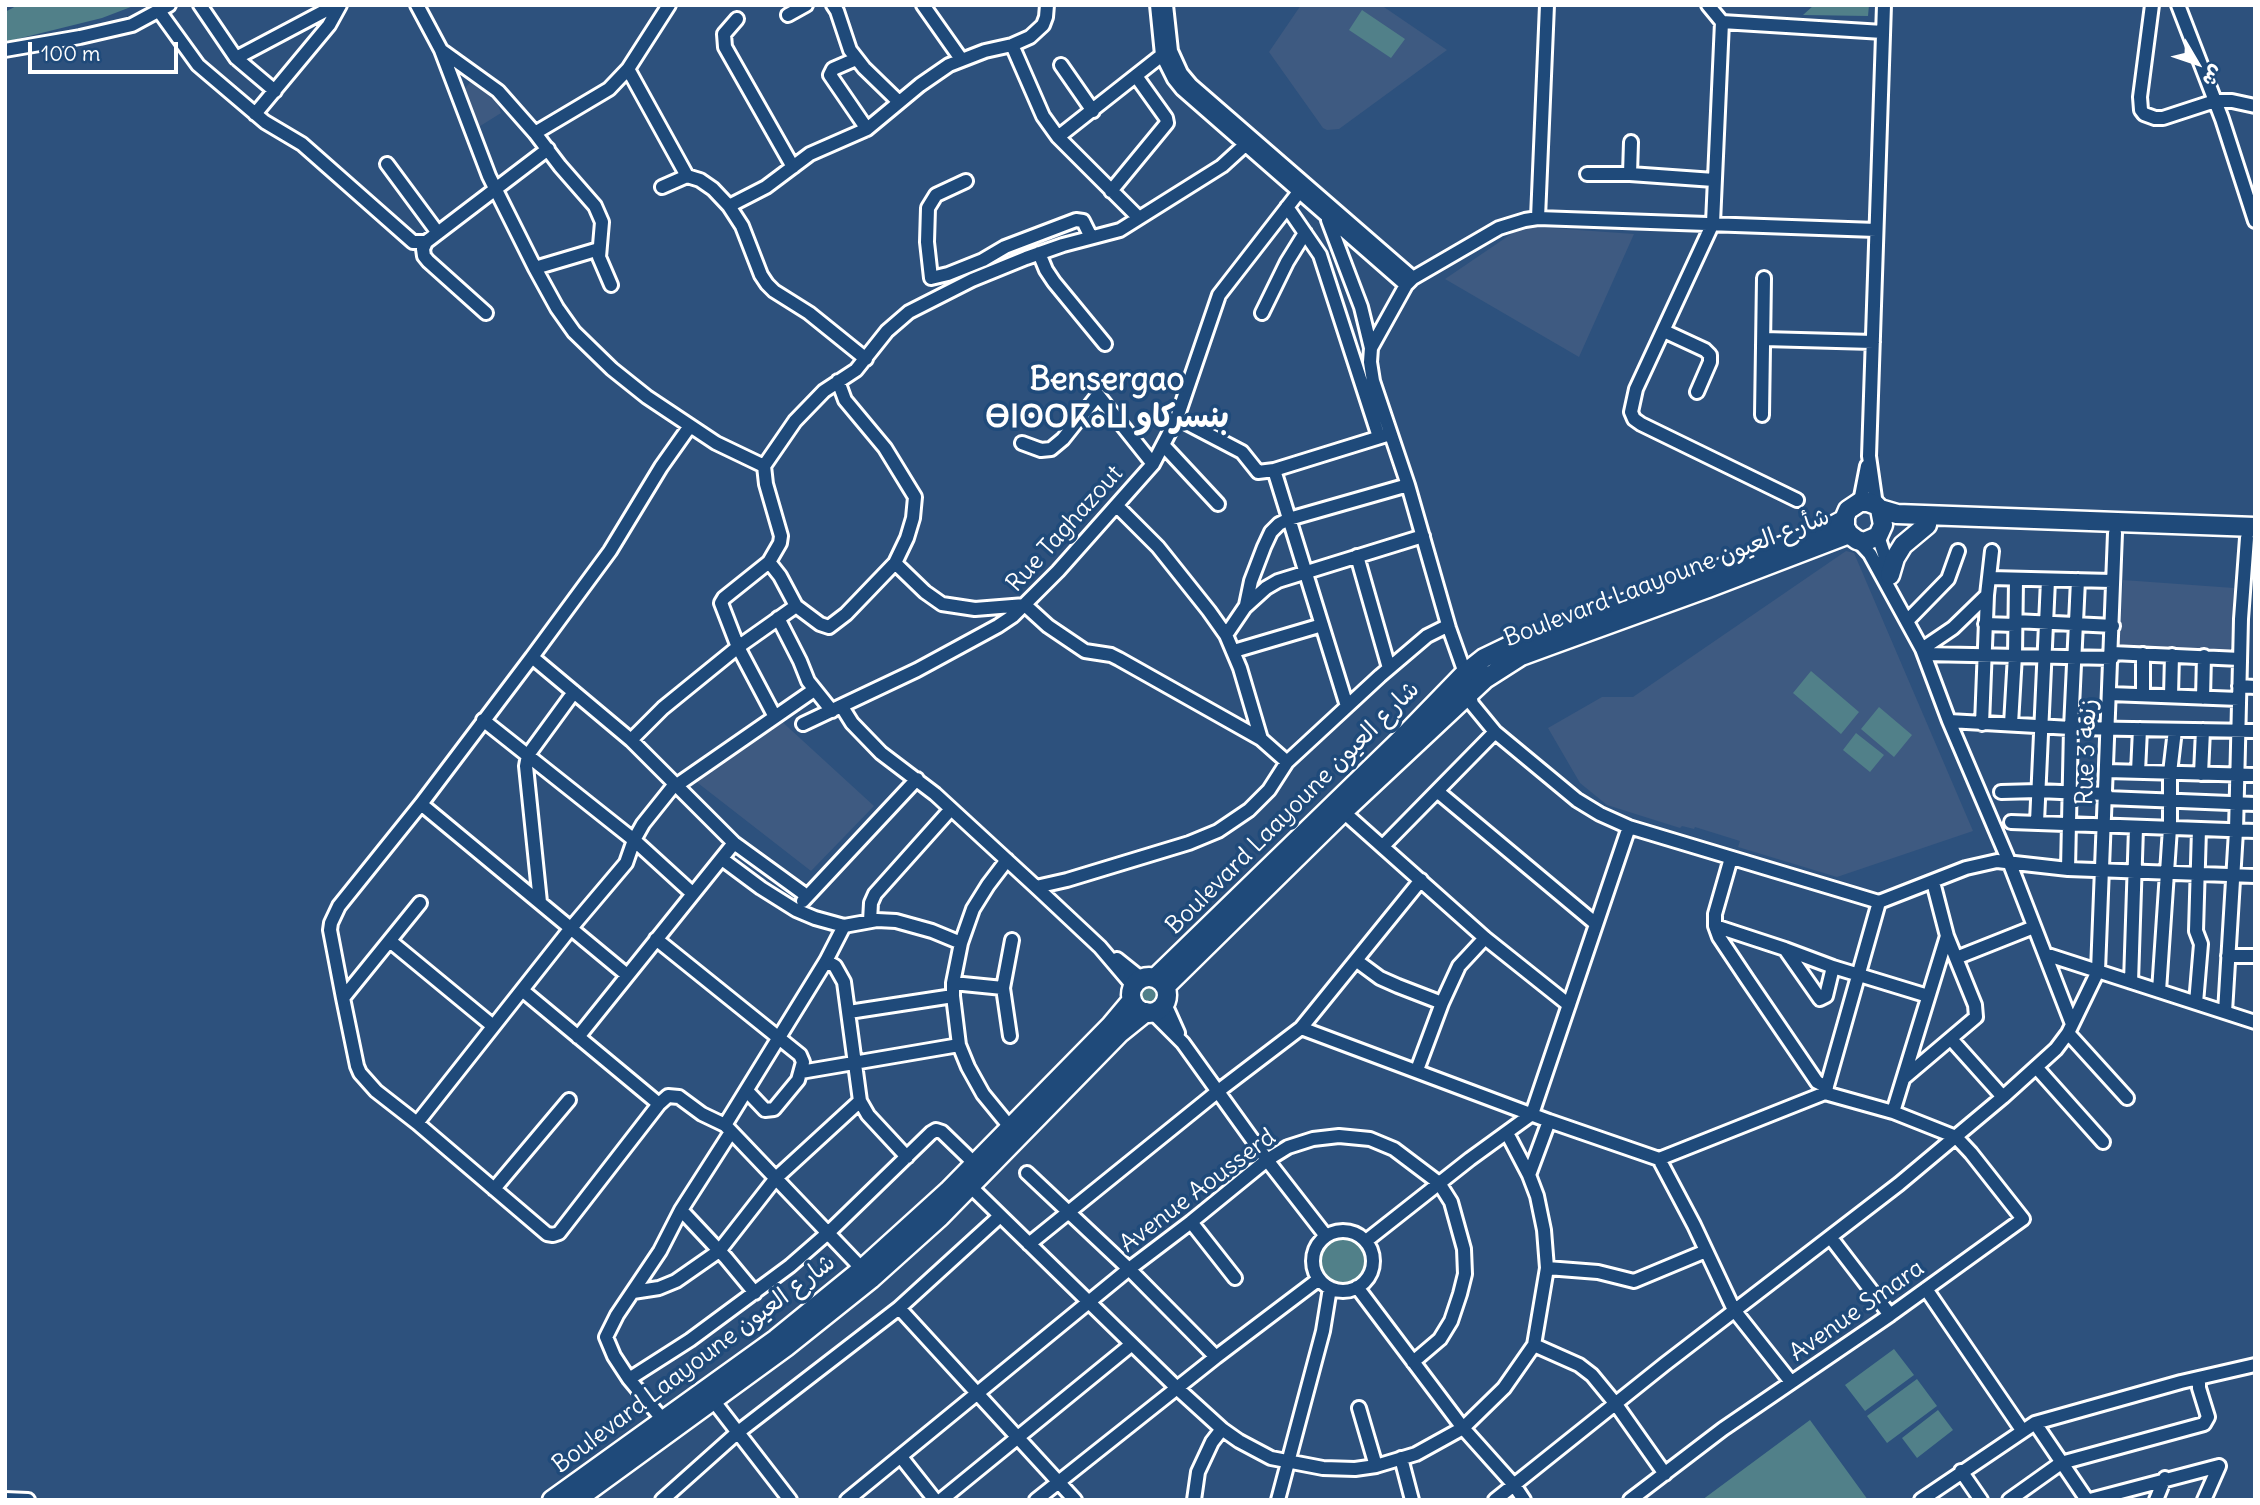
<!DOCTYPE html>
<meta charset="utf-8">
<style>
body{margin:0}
#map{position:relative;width:2260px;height:1505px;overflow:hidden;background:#2d517d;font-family:Delius,"Playpen Sans Arabic",sans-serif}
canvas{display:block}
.frame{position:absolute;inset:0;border:7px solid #fff;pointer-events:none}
.north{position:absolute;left:2162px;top:28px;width:70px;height:70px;-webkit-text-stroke:5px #1f4a7a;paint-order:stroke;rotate:129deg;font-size:19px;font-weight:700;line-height:28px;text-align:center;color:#fff}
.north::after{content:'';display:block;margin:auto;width:24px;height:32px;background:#fff;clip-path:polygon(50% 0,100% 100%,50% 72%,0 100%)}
.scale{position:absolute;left:28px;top:42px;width:150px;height:32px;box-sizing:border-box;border:4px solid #fff;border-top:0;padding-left:9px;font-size:21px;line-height:24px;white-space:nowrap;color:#fff;-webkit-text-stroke:5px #1f4a7a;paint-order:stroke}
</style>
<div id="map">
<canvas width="2260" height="1505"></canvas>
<div class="frame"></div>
<div class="north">ش</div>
<div class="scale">100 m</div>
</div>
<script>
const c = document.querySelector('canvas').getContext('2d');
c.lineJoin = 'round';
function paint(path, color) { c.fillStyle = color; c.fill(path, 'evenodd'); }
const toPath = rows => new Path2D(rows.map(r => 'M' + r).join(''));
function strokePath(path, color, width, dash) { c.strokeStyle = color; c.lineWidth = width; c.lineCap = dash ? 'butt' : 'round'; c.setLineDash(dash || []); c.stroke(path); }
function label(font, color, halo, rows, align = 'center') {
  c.font = font + ' Delius,"Playpen Sans Arabic","Noto Sans Tifinagh",sans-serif'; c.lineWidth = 7; c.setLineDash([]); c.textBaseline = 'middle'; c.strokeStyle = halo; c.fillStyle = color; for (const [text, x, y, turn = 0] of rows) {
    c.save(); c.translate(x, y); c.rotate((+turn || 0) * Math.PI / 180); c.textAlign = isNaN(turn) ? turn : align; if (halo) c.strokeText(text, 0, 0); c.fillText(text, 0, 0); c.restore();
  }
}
const built = toPath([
 [1301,5,1381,5,1447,50,1339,129,1327,130,1323,128,1269,52],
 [472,80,493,92,501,113,477,128,462,92],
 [1523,226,1634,234,1579,357,1445,279],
 [1846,551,1854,553,1973,831,1837,877,1738,847,1740,841,1695,827,1694,829,1682,826,1680,828,1607,805,1580,783,1548,728,1602,697,1633,697],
 [2123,580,2234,588,2230,656,2119,651],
 [778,718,874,806,811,871,694,780]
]);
const green = toPath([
 [18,5,136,5,102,18,5,42,5,12],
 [1814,5,1869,5,1868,16,1803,15],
 [1362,10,1405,39,1391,58,1349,30],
 [1811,671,1859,712,1841,734,1793,693],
 [1879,707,1912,735,1894,757,1861,729],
 [1856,733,1884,755,1870,772,1843,750],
 [1150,979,1165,993,1164,1001,1153,1009,1141,1006,1135,994,1142,982],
 '1320 1260a24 24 0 1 1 48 0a24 24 0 1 1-48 0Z',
 [1894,1349,1914,1375,1865,1411,1845,1385],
 [1917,1379,1937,1406,1887,1443,1867,1416],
 [1938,1410,1953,1430,1917,1458,1902,1438],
 [1810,1420,1868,1500,1702,1500]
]);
const street = toPath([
 [200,5,236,58,275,91],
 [417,5,441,50,489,176,535,268,557,308,574,332,612,369,647,397,716,443,764,466],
 [833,5,837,11,850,50,864,68,899,102],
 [923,5,961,59],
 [1157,5,1162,55,1174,79,1182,89,1406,285],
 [1166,5,1171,51,1181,73,1191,85,1413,278],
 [1708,5,1722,22,1713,223,1636,389,1631,412,1634,419,1641,424,1797,500],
 [2152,5,2140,97,2141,110,2144,114,2155,118,2163,118,2215,101,2232,101,2255,106],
 [2178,5,2222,119,2255,221],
 [159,11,198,65,265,122,302,144,413,242,426,242,548,149],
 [788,15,806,5],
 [737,19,724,34,725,47,793,167],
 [1722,22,1883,32],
 [1012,45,1043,116,1058,137,1139,218],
 [5,50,80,37,132,25,169,5],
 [441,50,498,91,535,133,560,166,595,206,602,222,599,257,611,285],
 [236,58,336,5],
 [856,59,833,69,830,75,867,129],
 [1061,65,1093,111],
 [628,69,687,176],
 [255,114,329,25,340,5],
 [535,133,609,89,628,69,669,5],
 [1058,137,1162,55],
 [387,164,438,233],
 [1587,174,1630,174,1714,180],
 [1630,174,1631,142],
 [966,181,936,195,928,208,927,242,931,278,948,274,983,260,1005,247,1076,220,1083,221,1091,237],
 [662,187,687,176,700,180,713,189,729,206,742,226,761,275,767,284,774,291,809,313,866,359],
 [1111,191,1167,123,1166,118,1136,76],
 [729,206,766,187,810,154,867,129,920,85,949,65,985,51,1012,45,1030,37,1043,25,1046,17,1047,5],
 [1287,207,1320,255,1379,437],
 [1538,218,1547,5],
 [1328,220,1361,307,1371,348],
 [1876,230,1538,218,1525,220,1499,228,1413,278,1406,285,1371,348,1370,362,1373,381,1408,485,1449,628,1465,673,1472,704,1495,732,1577,800,1600,814,1629,827,1879,902,1966,868,1997,861,2068,869,2255,876],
 [426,242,423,249,424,256,428,261,486,313],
 [1039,253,1046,270,1054,282,1105,344],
 [535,268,599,249],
 [1262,313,1287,262,1305,233],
 [1664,331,1705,350,1710,355,1710,362,1697,392],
 [1764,339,1873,342],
 [1762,415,1764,278],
 [1177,418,1242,452,1258,472,1274,470],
 [1022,443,1041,450,1051,449,1063,439,1098,395,1153,464],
 [1164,446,1218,504],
 [1860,502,1867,466],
 [1876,505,1869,456,1884,5],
 [1117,506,1158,547,1209,611,1226,635,1240,668,1261,739,1287,762],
 [1878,536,1890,572],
 [1857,540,1870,554,1922,649,1949,721,2010,864,2072,1024],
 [1357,556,1389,668],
 [769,562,780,576,796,606,820,624,829,627,846,614,895,563,907,538,913,518,915,497,885,448,845,400,838,381],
 [895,563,925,592,942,604,975,609,1025,605,1048,626,1085,651,1111,655,1119,659,1261,739],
 [1990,578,2112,581],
 [1246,605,1251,581,1264,547,1271,532,1279,524,1289,519,1408,485],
 [778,618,800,661,808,681,832,711],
 [1907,621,1948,579,1958,551],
 [2015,621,2113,626],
 [1985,624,2015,625],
 [1226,635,1245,607,1266,588,1278,581,1423,536],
 [1922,649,1953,628,1987,595,1992,551],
 [1234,651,1322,625],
 [2112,653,2240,659],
 [1925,654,2112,658],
 [532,657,610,551,661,467,690,426],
 [2239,686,2255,687],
 [2110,694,2239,699],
 [2143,695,2143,654],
 [2171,696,2172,655],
 [2203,698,2204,656],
 [1347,706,1274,470,1390,434],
 [842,707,852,723,881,753,935,794,1036,887,1100,947,1134,987],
 [775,717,738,647,721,603,724,598,769,562,780,543,781,536,766,484,764,466,795,421,824,391,856,370,887,331,909,312,972,280,1026,258,1063,245,1120,230,1222,166,1245,145],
 [483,720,634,840,692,893],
 [1949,721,2071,728,2255,731],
 [803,724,917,670,998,626,1013,616,1058,571,1153,464,1177,418,1219,295,1299,192],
 [1982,724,1987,595],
 [2011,724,2015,655,2016,580],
 [631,740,663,708,738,647,796,606],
 [2107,771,2255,775],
 [2138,772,2140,729],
 [2201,774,2203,730],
 [677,785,814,690],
 [1437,791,1596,924],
 [2001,792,2038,791,2106,794],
 [2106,798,2255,804],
 [421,804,627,975],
 [1338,807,1485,938,1569,1005],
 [2011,822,2255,831],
 [2037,822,2048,580],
 [1383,846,1495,732],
 [1731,858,1715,914,1715,926,1719,937,1747,979,1817,1082,1827,1087],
 [722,859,761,888,796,910,815,918,844,926,826,961,725,1125,866,1273],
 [1007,860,988,885,973,909,961,943,953,983,953,996,959,1045,968,1067,983,1094,1010,1127],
 [2068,869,2071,728,2078,580],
 [1036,887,1067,880,1189,843,1218,831,1249,810,1269,790,1287,762,1380,676,1427,636,1443,628,1449,628],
 [803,901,917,779],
 [540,902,526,766,528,755,574,692],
 [870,921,871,903,875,894,951,809],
 [844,926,877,920,896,921,932,931,961,943],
 [1715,926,1785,949],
 [656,939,800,1055,803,1062,798,1080,774,1109,765,1110,747,1091],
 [390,941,493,1026],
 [2045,954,2255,1022],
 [2228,956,2255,956],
 [1956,958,2034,927],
 [1117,959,1142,979],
 [826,961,835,966,844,982,860,1101,868,1115,907,1157],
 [1357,961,1380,978,1398,986,1442,1003],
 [1833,967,1826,996,1820,999,1785,949,1833,967,1928,996],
 [2131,982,2136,828],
 [953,983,1003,988],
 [522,990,659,1104],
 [2159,991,2170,828,2170,773,2175,730],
 [343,998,420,903],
 [2196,1003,2201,944,2196,931,2199,829],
 [1165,1004,1178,1033],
 [849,1012,953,996],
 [1152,1012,1183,1043,1267,1160,1326,1236],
 [2225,1012,2236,831,2241,619,2247,538],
 [1301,1028,1549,1121,1659,1159,1825,1093,1893,1112,1956,1137,1971,1153,2023,1219,1890,1315,1723,1429,1630,1500],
 [2068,1033,2127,1098],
 [1010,1036,1003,988,1012,940],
 [578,1037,734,843],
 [1951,1039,2003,1097],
 [2036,1067,2103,1142],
 [1417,1070,1442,1003,1459,966,1485,938],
 [801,1072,959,1045],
 [1904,1078,1976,1017,1975,1005,1947,936],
 [1825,1093,1879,902],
 [1893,1112,1947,936,1933,882],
 [417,1123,571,928,626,863,634,840,643,824,675,784],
 [725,1125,702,1114,679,1097,668,1096,659,1104,559,1233,553,1235,547,1234,417,1123,376,1091,360,1073,357,1066,343,998,330,930,331,923,339,906,421,804,532,657,631,740,734,843,807,896],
 [1659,1159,1694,1225,1734,1310,1791,1382],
 [1027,1173,1129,1269,1216,1357],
 [1529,1175,1549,1121],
 [971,1187,1178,1389,1222,1429,1239,1441,1271,1458,1323,1468,1355,1469,1376,1466,1416,1454,1463,1428,1504,1388,1534,1345,1547,1268,1544,1230,1537,1196,1529,1175,1507,1133],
 [494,1189,569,1100],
 [681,1210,726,1258,755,1293],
 [1191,1222,1235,1278],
 '1313 1261a30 30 0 1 1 60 0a30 30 0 1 1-60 0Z',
 [1831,1238,1890,1315],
 [1366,1241,1470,1159,1532,1114,1629,827],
 [1029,1244,1217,1092,1301,1028,1421,880],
 [1547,1268,1598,1272,1634,1281,1706,1251],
 [1357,1287,1463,1428,1514,1485,1524,1500],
 [1926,1289,2022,1430],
 [633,1292,659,1288,676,1281,719,1251,776,1178,860,1101],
 [899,1308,1075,1500],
 [1534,1345,1579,1365,1592,1375,1615,1403,1665,1474],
 [629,1379,690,1340,790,1266,829,1232,931,1133,936,1130,942,1132,974,1163],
 [709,1395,790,1500],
 [1359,1408,1376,1466],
 [663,1420,629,1379,614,1356,606,1337,617,1315,660,1251,681,1210,731,1132],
 [2035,1423,2087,1500],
 [901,1457,935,1500],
 [1401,1458,1412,1500],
 [1961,1471,1981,1500],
 [5,1499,28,1500],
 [662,1500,737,1433,899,1308,1000,1216],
 [847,1500,1129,1269,1191,1222,1267,1160,1288,1147,1313,1139,1339,1136,1370,1139,1394,1149,1439,1183,1451,1202,1464,1249,1465,1274,1460,1294,1451,1321,1440,1339,1413,1362],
 [941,1500,1132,1344],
 [1036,1500,1216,1357,1319,1279],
 [1194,1500,1198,1472,1212,1442,1222,1429],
 [1278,1500,1323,1331,1330,1288],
 [1495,1500,1665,1364,1899,1184,2003,1097,2056,1049,2068,1033,2098,971,2115,533],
 [1921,1500,2035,1423,2181,1382,2255,1365],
 [2009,1500,2061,1463,2204,1424,2208,1417,2199,1388,2199,1378],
 [2090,1500,2219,1466],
 [2156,1500,2165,1478],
 [2204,1500,2219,1466]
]);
const secondary = toPath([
 [1880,509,1883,525,1878,536,1864,542,1857,540,1849,534,1845,527,1845,517,1848,510,1860,502,1868,502,1876,505,1880,509,1897,514,2255,527],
 [1890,575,1895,558,1903,545,1927,525],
 '1131 995a18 18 0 1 1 36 0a18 18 0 1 1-36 0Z',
 [1155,978,1400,740,1465,673,1484,658,1513,644,1823,531,1845,519],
 [1165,987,1344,811,1485,679,1521,656,1551,645,1708,588,1849,534],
 [552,1500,776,1339,862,1269,948,1191,1111,1025,1132,1000],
 [576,1500,786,1347,871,1279,940,1217,1120,1033,1146,1012]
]);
const streetNames = [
 ["Rue Taghazout",1065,529,-48],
 ["Boulevard Laayoune شأرع العيون",1667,578,-21],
 ["Rue 3 زنقة",2087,752,-88],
 ["Boulevard Laayoune شارع العيون",1293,808,-45],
 ["Avenue Aousserd",1198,1191,-37],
 ["Avenue Smara",1857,1311,-35],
 ["Boulevard Laayoune شارع العيون",694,1364,-37]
];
const districtNames = [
 ["Bensergao",1107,381],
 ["ⴱⵏⵙⵔⴽⴰⵡ بنسركاو",1107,418]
];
paint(built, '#3e5a81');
paint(green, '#518089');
strokePath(street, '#fff', 18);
strokePath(secondary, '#fff', 23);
strokePath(street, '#1f4a7a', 12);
strokePath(secondary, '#1f4a7a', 18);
label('24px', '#fff', '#1f4a7a', streetNames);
label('bold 32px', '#fff', '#1f4a7a', districtNames);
</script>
